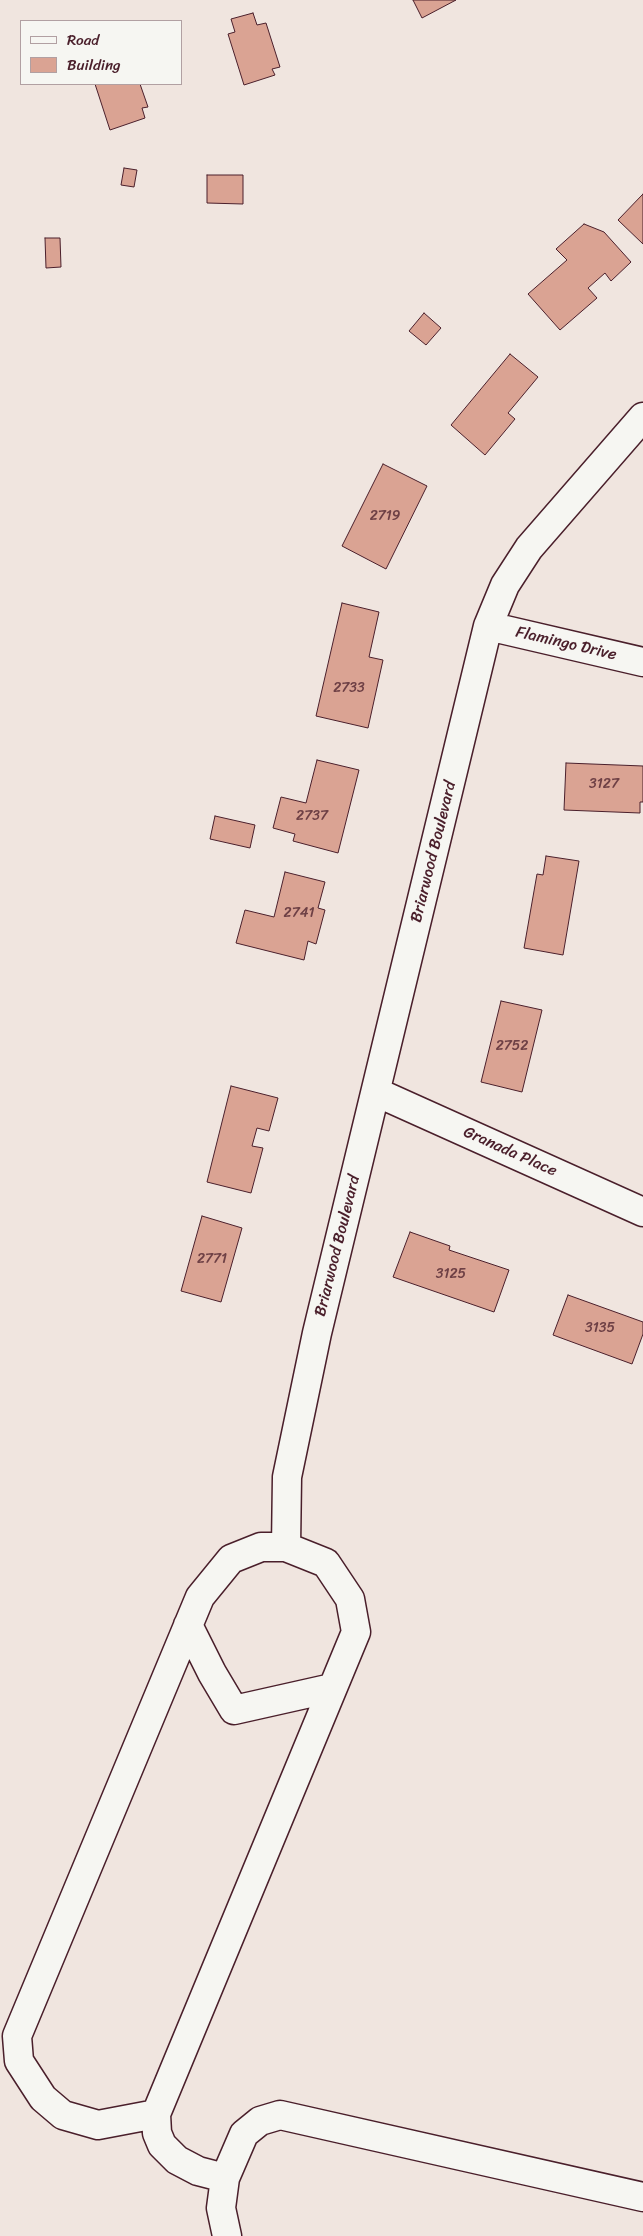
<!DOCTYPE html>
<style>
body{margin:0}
#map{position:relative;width:643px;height:2236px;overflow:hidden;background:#f0e5df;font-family:Sriracha,sans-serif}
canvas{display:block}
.legend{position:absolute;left:20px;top:20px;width:162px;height:65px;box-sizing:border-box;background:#f6f6f2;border:1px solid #b1a0a2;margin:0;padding:6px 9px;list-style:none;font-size:15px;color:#4a1f2b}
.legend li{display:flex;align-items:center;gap:10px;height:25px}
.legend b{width:25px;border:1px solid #b1a0a2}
</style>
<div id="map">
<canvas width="643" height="2236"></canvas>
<ul class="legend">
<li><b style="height:6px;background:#f6f6f2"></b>Road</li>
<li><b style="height:14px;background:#daa393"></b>Building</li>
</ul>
</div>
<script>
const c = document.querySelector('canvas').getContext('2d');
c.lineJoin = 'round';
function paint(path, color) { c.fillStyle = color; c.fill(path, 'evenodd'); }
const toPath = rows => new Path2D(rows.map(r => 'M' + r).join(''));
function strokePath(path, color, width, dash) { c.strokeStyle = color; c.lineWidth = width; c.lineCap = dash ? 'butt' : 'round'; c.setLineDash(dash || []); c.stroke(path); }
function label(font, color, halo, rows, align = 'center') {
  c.font = font + ' Sriracha,sans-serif'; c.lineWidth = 4; c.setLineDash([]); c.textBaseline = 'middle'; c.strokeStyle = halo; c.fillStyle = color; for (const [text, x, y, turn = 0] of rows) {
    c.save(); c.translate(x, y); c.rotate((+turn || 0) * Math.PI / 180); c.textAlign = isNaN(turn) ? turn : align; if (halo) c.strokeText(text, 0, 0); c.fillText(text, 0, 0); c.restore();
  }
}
const building = toPath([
 [413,0,456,0,422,18,413,0],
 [253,13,257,25,266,23,280,67,272,69,275,75,244,85,228,34,235,32,231,19,253,13],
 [95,84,140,84,148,107,142,108,145,118,110,130,95,84],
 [124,168,137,170,134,187,121,185,124,168],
 [207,175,243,175,243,204,207,203,207,175],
 [643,194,643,244,618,220,643,194],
 [584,224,604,232,631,262,611,281,605,273,588,288,597,298,560,330,528,294,567,260,556,249,584,224],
 [45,238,60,238,61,267,46,268,45,238],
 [424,313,441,328,426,345,409,331,424,313],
 [510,354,538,377,508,413,515,419,485,455,451,425,510,354],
 [383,464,427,486,386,569,342,546,383,464],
 [342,603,379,612,369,657,383,660,368,728,316,716,342,603],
 [317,760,359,770,338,853,293,841,295,834,273,828,281,797,306,803,317,760],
 [566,763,643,766,643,802,640,802,640,813,564,810,566,763],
 [215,816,255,825,250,848,210,839,215,816],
 [546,856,579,861,563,955,524,948,537,874,543,875,546,856],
 [285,872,325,882,318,908,325,910,316,944,308,941,304,960,236,943,245,910,274,917,285,872],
 [501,1001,542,1010,522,1092,481,1082,501,1001],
 [231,1086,278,1098,269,1131,257,1128,252,1146,263,1148,251,1193,207,1182,231,1086],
 [202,1216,242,1228,221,1302,181,1291,202,1216],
 [410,1232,450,1246,449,1250,509,1270,494,1312,393,1277,410,1232],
 [568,1295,643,1322,643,1334,632,1364,553,1335,568,1295]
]);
const minor = toPath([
 [488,626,643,662],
 [376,1092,643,1212],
 [286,1547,287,1477,317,1333,488,626,505,585,529,548,643,417],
 [188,1625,212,1673,234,1710,332,1688],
 [156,2114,356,1632,350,1599,326,1563,286,1547,261,1547,231,1559,200,1597,17,2036,19,2061,43,2098,63,2115,98,2125,156,2114,157,2133,162,2145,177,2160,198,2171,225,2178],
 [227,2236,221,2208,225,2178,244,2134,260,2121,280,2115,643,2197]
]);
const numberNames = [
 ["2719",385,516],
 ["2733",349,688],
 ["3127",604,784],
 ["2737",312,816],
 ["2741",299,913],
 ["2752",512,1046],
 ["2771",212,1259],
 ["3125",451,1274],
 ["3135",600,1328]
];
const streetNames = [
 ["Flamingo Drive",566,644,13],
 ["Briarwood Boulevard",434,852,-76],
 ["Granada Place",510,1152,24],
 ["Briarwood Boulevard",338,1246,-76]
];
paint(building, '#daa393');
strokePath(building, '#4a1f2b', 1);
strokePath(minor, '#4a1f2b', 31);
strokePath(minor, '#f6f6f2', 28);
label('14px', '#6e4045', null, numberNames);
label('16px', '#4a1f2b', '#f6f6f2', streetNames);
</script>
